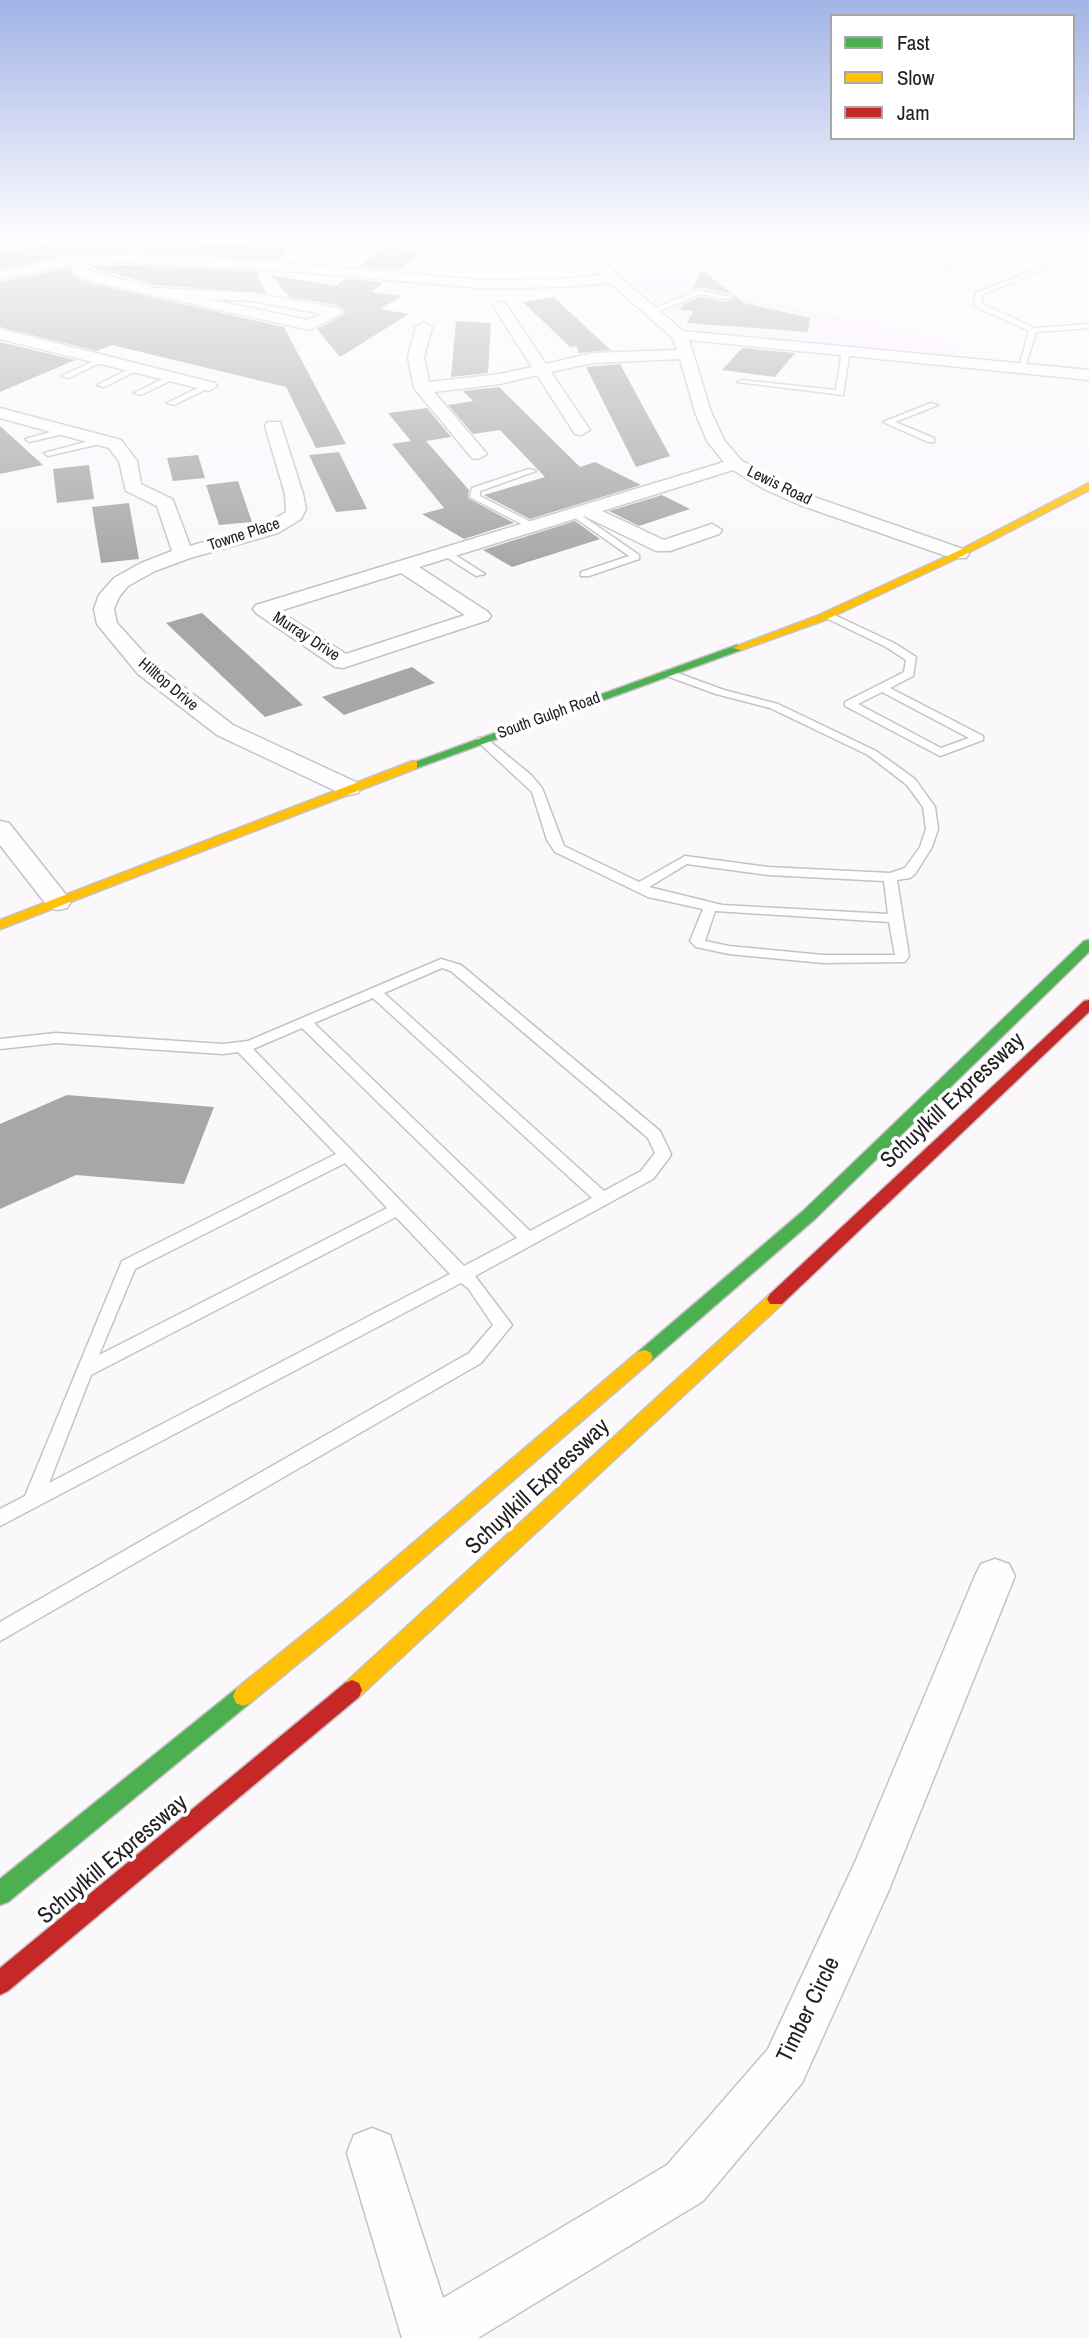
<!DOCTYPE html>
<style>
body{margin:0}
#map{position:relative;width:1089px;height:2338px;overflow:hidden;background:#fbf8fc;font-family:"Archivo Narrow",sans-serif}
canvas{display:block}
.legend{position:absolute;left:830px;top:14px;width:245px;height:126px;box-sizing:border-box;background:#fff;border:2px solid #a7a6a8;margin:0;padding:9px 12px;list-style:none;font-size:21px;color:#232025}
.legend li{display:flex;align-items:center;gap:14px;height:35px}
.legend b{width:35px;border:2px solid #a7a6a8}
</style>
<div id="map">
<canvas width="1089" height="2338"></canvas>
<ul class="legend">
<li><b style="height:9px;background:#4caf50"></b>Fast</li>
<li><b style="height:9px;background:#ffc107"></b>Slow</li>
<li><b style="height:9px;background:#c62828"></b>Jam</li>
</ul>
</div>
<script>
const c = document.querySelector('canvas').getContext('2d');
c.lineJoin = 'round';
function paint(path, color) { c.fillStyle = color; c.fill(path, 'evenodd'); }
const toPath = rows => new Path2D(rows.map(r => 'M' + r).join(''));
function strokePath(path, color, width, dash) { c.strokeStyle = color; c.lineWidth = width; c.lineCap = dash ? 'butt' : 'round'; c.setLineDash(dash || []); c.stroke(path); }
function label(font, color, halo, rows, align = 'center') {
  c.font = font + ' "Archivo Narrow",sans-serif'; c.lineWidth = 7; c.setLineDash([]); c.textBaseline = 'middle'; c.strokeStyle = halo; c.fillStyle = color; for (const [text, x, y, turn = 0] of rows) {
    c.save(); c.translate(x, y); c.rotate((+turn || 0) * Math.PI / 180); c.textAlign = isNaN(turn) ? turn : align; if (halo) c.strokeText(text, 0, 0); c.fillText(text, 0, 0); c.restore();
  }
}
const built = toPath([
 [583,241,668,241,707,271,681,273,693,284,942,341,955,347,956,355,701,332,682,325,621,271]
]);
const building = toPath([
 [56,241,140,241,127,251,73,253,0,269,0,254],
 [153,241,182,241,290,248,277,260,141,252],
 [382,247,421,251,398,270,359,267],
 [126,265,261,272,257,275,266,293,154,285,88,266],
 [69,268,76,278,94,284,284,327,346,444,316,448,286,387,112,345,97,351,0,327,0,282],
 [702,270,744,303,810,318,808,332,687,323,693,311,680,310,684,304,700,297,727,302,734,298,732,294,700,287,691,290],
 [271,275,336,286,344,279,384,282,372,292,402,296,380,309,409,314,340,357,317,329,345,314,345,310,337,305,289,297],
 [554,297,603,343,611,350,579,353,576,346,570,347,523,302],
 [456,321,491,323,488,373,451,377],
 [0,342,75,360,0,392],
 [742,348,795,353,775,377,722,370],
 [620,364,670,456,636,467,586,367],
 [499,387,580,467,595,462,641,485,530,519,484,495,545,477,500,430,473,434,448,405,473,401,463,391],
 [427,408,451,437,426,441,469,490,468,498,514,523,464,539,422,514,444,508,392,444,411,441,388,413],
 [0,426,43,465,0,474],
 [339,452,367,509,336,512,309,455],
 [198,455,205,478,173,481,167,458],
 [89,465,94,499,57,503,53,469],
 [238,481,252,522,219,525,206,485],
 [662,495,690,509,639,526,609,511],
 [129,503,139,559,101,563,92,507],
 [575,521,600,539,512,567,483,550],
 [202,613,246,653,303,705,265,717,166,623],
 [412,667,435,683,344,715,322,697],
 [67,1095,214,1107,184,1184,76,1175,0,1209,0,1124]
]);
const lane = toPath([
 [11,241,10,243,0,246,0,242,11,241],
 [144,241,151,241,128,259,124,259,124,257,144,241],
 [913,241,923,241,974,256,1008,241,1016,241,950,271,948,268,968,258,913,241],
 [1089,247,1089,251,983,294,981,303,1034,328,1089,324,1089,328,1036,332,1025,368,1018,370,1029,331,974,306,976,293,1089,247],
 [699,290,731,297,727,299,700,294,655,313,648,311,699,290],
 [846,348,850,350,843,395,737,382,741,380,836,390,842,350,846,348],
 [100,358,107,360,68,378,61,376,100,358],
 [135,366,142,368,104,387,97,385,135,366],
 [171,375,178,377,141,395,134,393,171,375],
 [206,384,213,386,174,405,167,403,206,384],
 [931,403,938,405,895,422,934,438,934,442,928,442,883,422,931,403],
 [69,427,73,430,72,432,29,442,25,439,69,427],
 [105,437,109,440,108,442,48,456,44,453,105,437],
 [529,469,536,471,480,491,480,496,535,524,535,528,529,528,470,497,472,488,529,469],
 [574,510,639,555,639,559,589,576,581,576,581,572,629,556,571,515,571,511,574,510],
 [446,550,449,551,485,574,476,576,443,555,441,553,446,550],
 [828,612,894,643,916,657,913,676,890,688,983,736,983,740,940,756,845,706,845,702,904,672,906,660,886,647,824,617,824,613,828,612],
 [882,692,969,738,941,748,858,704,882,692],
 [664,671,672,671,724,690,778,704,876,751,915,779,935,807,938,829,932,847,915,874,910,878,897,880,909,956,905,962,823,963,729,954,696,947,690,941,703,909,648,897,555,852,547,840,532,792,476,740,478,738,486,738,531,775,542,788,564,846,639,882,685,856,768,867,890,873,905,868,920,847,926,829,923,807,907,785,868,755,770,708,716,694,664,675,664,671],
 [687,864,768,875,884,881,888,914,722,905,649,887,687,864],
 [715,911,889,922,895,955,823,955,729,946,705,941,715,911],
 [441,959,461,965,660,1131,671,1154,669,1158,653,1179,475,1276,512,1325,481,1363,0,1641,0,1622,469,1353,493,1325,468,1288,461,1283,0,1526,0,1509,25,1496,122,1261,336,1154,238,1052,223,1054,56,1043,0,1049,0,1039,56,1033,223,1044,248,1041,441,959],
 [442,968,451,971,648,1138,655,1153,641,1171,604,1191,384,993,442,968],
 [373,998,592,1198,530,1231,314,1023,373,998],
 [302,1028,517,1238,464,1266,253,1049,302,1028],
 [345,1163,387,1208,99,1355,135,1269,345,1163],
 [396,1217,450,1274,49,1483,91,1375,396,1217]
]);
const street = toPath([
 [324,241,339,241,311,265,481,280,560,279,602,275,570,241,584,241,618,275,683,331,1089,370,1089,380,689,340,711,412,724,440,741,460,776,481,814,497,966,550,969,554,966,558,952,558,800,505,764,489,733,470,602,511,664,540,712,524,722,530,719,534,670,551,656,551,584,516,419,567,488,612,491,616,488,620,343,668,335,667,256,613,253,609,256,605,724,462,707,441,695,412,680,359,592,363,551,372,590,430,581,435,575,434,537,375,500,384,434,392,487,454,478,459,472,458,414,388,408,357,416,327,424,322,432,327,424,357,429,382,500,374,532,367,493,306,500,302,505,303,546,364,592,353,677,350,672,337,610,283,560,287,481,288,298,272,126,262,83,264,87,270,154,288,254,293,337,308,344,312,310,330,95,282,77,276,70,265,0,280,0,272,74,256,126,254,295,264,324,241],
 [208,299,254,301,322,314,308,320,208,299],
 [401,573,465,615,346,654,279,611,401,573],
 [0,329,215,383,217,386,209,391,0,339,0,329],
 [0,408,121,440,137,461,141,484,172,499,174,503,190,546,264,525,286,512,285,494,265,426,268,422,280,422,303,494,306,509,301,519,278,533,190,558,155,571,128,586,119,597,114,609,117,623,154,664,233,725,358,783,361,788,358,793,349,795,340,793,217,735,138,674,97,624,94,609,99,595,114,578,141,563,172,551,157,506,126,491,119,461,109,448,0,418,0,408],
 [0,821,9,823,67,896,71,902,67,908,58,910,49,908,0,845,0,821],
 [995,1559,1009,1564,1015,1576,888,1892,802,2083,703,2201,478,2338,402,2338,347,2153,354,2135,372,2128,390,2135,443,2298,667,2165,768,2049,856,1860,975,1576,981,1564,995,1559]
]);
const fast = toPath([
 [737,645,742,648,741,650,417,768,413,769,407,765,737,645],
 [1089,940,1089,952,815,1219,650,1362,644,1364,638,1362,635,1357,638,1352,803,1211,1084,941,1089,940],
 [243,1686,250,1689,253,1696,250,1703,8,1902,0,1905,0,1879,236,1689,243,1686]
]);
const slow = toPath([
 [1089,483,1089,490,962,556,825,620,741,650,732,648,817,616,956,552,1089,483],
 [413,761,417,762,417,768,0,929,0,920,413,761],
 [776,1293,782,1294,785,1299,782,1304,359,1697,352,1700,345,1697,342,1690,345,1683,770,1294,776,1293],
 [644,1350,650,1352,653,1357,650,1362,358,1614,250,1703,243,1706,236,1703,233,1696,236,1689,344,1602,638,1352,644,1350]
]);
const jam = toPath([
 [1089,1000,1089,1012,782,1304,770,1304,767,1299,770,1294,1084,1001,1089,1000],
 [352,1680,359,1683,362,1690,359,1697,8,1991,0,1995,0,1968,345,1683,352,1680]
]);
const farStreetnames = [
 ["Lewis Road",779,486,26],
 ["Towne Place",244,535,-18],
 ["Murray Drive",306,637,33],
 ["Hilltop Drive",168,685,40],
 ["South Gulph Road",549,716,-20]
];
const nearStreetnames = [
 ["Schuylkill Expressway",953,1101,-43],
 ["Schuylkill Expressway",538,1487,-43],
 ["Schuylkill Expressway",113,1860,-40],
 ["Timber Circle",809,2010,-64]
];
paint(built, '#faf0fd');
paint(building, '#a6a7a6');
strokePath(lane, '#c5c2c6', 3);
strokePath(street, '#c5c2c6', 3);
strokePath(fast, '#c5c2c6', 3);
strokePath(slow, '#c5c2c6', 3);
strokePath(jam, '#c5c2c6', 3);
paint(lane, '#fefeff');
paint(street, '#fefeff');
paint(fast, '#4caf50');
paint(slow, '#ffc107');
paint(jam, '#c62828');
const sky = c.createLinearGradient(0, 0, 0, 568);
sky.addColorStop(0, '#a2b4e7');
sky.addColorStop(0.42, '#fdfcfe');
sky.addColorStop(1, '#fdfcfe00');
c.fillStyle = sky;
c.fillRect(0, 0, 1089, 568);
label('16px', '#232025', '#fff', farStreetnames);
label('23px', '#232025', '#fff', nearStreetnames);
</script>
